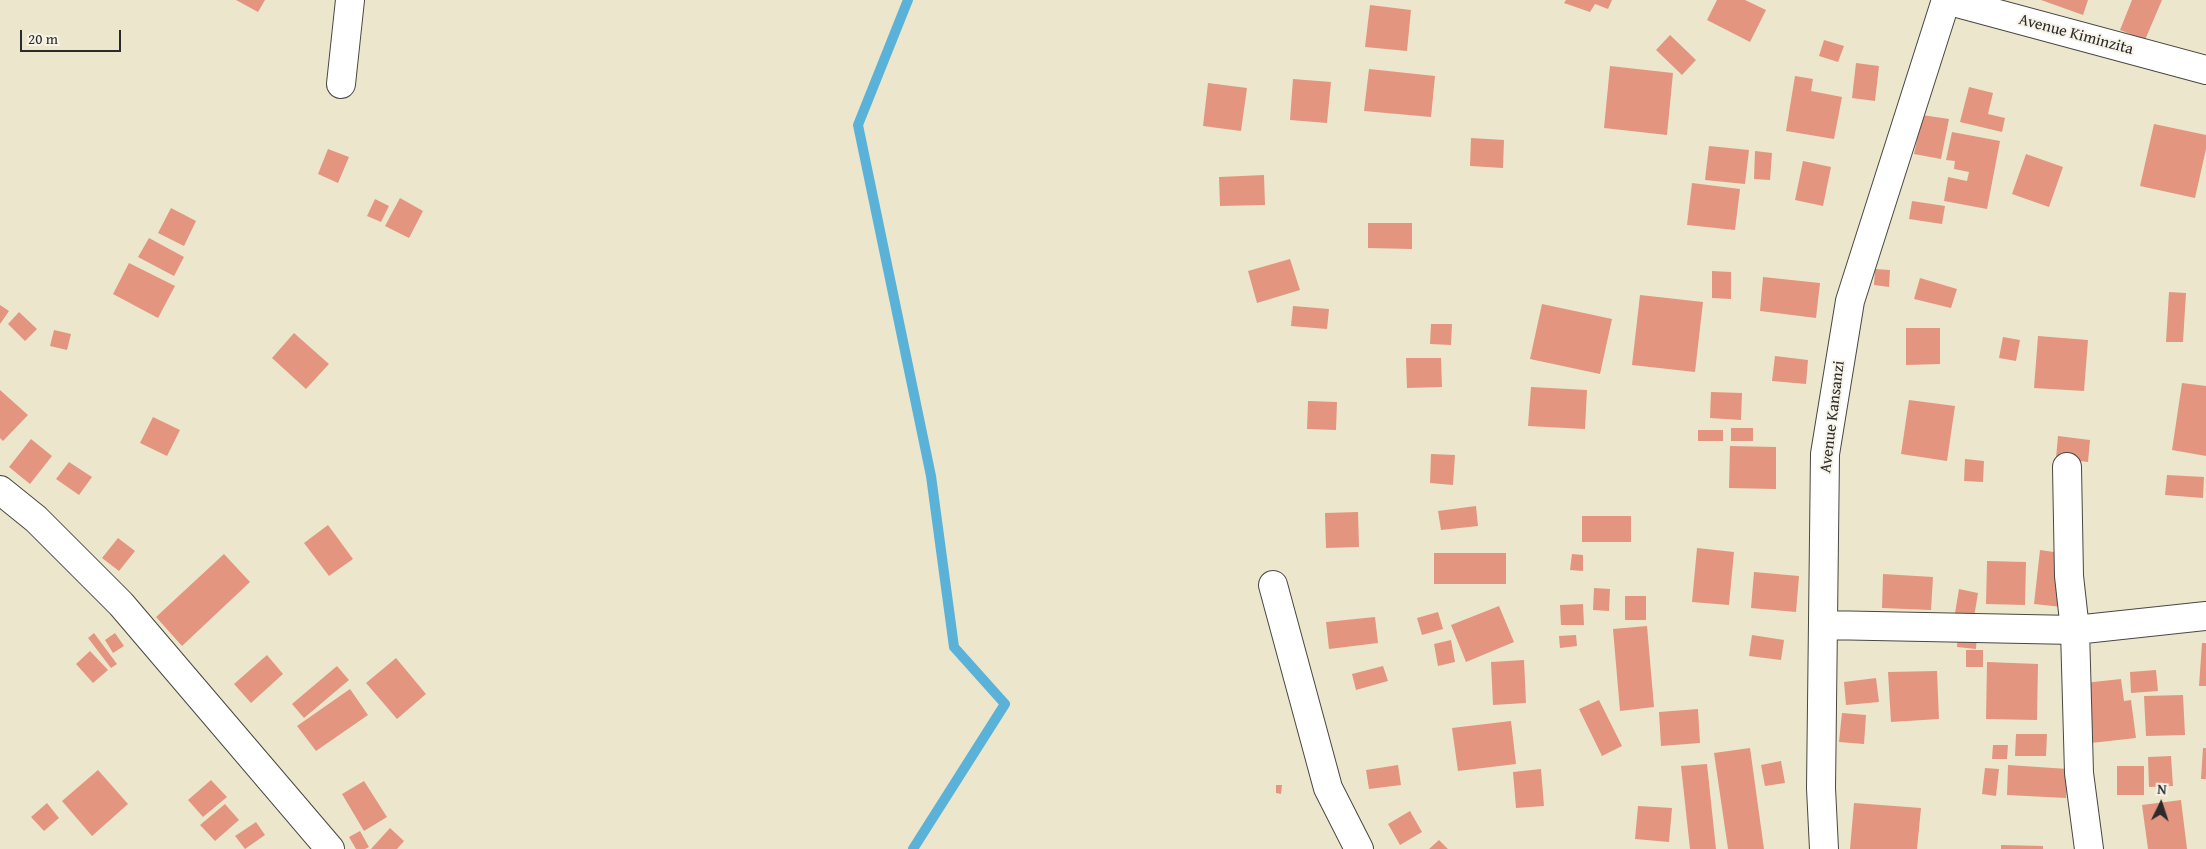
<!DOCTYPE html>
<style>
body{margin:0}
#map{position:relative;width:2206px;height:849px;overflow:hidden;background:#ece7cc;font-family:"Gentium Book Plus",serif}
canvas{display:block}
.north{position:absolute;left:2136px;top:779px;width:50px;height:50px;-webkit-text-stroke:4px #f7f3e8;paint-order:stroke;rotate:4deg;font-size:14px;font-weight:700;line-height:20px;text-align:center;color:#2b2b2b}
.north::after{content:'';display:block;margin:auto;width:18px;height:22px;background:#2b2b2b;clip-path:polygon(50% 0,100% 100%,50% 72%,0 100%)}
.scale{position:absolute;left:20px;top:30px;width:101px;height:22px;box-sizing:border-box;border:2px solid #2b2b2b;border-top:0;padding-left:6px;font-size:15px;line-height:18px;white-space:nowrap;color:#2b2b2b;-webkit-text-stroke:4px #f7f3e8;paint-order:stroke}
</style>
<div id="map">
<canvas width="2206" height="849"></canvas>
<div class="north">N</div>
<div class="scale">20 m</div>
</div>
<script>
const c = document.querySelector('canvas').getContext('2d');
c.lineJoin = 'round';
const toPath = rows => new Path2D(rows.map(r => 'M' + r).join(''));
function strokePath(path, color, width, dash) { c.strokeStyle = color; c.lineWidth = width; c.lineCap = dash ? 'butt' : 'round'; c.setLineDash(dash || []); c.stroke(path); }
function paint(path, color) { c.fillStyle = color; c.fill(path, 'evenodd'); }
function label(font, color, halo, rows, align = 'center') {
  c.font = font + ' "Gentium Book Plus",serif'; c.lineWidth = 4; c.setLineDash([]); c.textBaseline = 'middle'; c.strokeStyle = halo; c.fillStyle = color; for (const [text, x, y, turn = 0] of rows) {
    c.save(); c.translate(x, y); c.rotate((+turn || 0) * Math.PI / 180); c.textAlign = isNaN(turn) ? turn : align; if (halo) c.strokeText(text, 0, 0); c.fillText(text, 0, 0); c.restore();
  }
}
const stream = toPath([
 [908,0,858,125,931,476,954,647,1005,704,913,849]
]);
const building = toPath([
 [236,0,265,0,258,12],
 [1566,0,1612,0,1608,9,1595,4,1590,12,1564,3],
 [1717,0,1745,0,1766,10,1750,42,1707,20],
 [2041,0,2088,0,2083,15],
 [2132,0,2162,0,2145,40,2120,30],
 [1370,5,1411,10,1407,51,1365,47],
 [1670,35,1696,60,1682,75,1656,50],
 [1824,40,1844,46,1838,62,1819,56],
 [1856,63,1879,66,1875,101,1852,98],
 [1610,66,1673,73,1667,135,1604,128],
 [1369,69,1435,76,1431,117,1364,111],
 [1795,76,1813,79,1811,91,1842,97,1834,139,1786,131],
 [1293,79,1331,82,1327,123,1290,120],
 [1208,83,1247,88,1241,131,1203,126],
 [1969,87,1993,93,1988,114,2005,118,2002,132,1960,122],
 [1922,115,1949,119,1941,159,1914,154],
 [2154,124,2206,135,2206,149,2195,198,2140,186],
 [1952,132,2000,141,1987,209,1944,201,1948,177,1967,181,1969,172,1954,169,1955,161,1946,160],
 [1471,138,1504,140,1503,168,1470,166],
 [1709,146,1749,150,1745,184,1705,180],
 [328,149,349,157,338,183,318,174],
 [1755,151,1772,153,1770,180,1754,179],
 [2026,154,2063,167,2049,207,2012,194],
 [1803,161,1831,167,1823,206,1795,200],
 [1264,175,1265,205,1220,206,1219,177],
 [1692,183,1740,189,1735,230,1687,225],
 [400,198,423,211,409,238,385,226],
 [375,199,389,206,381,222,367,216],
 [1912,201,1945,206,1942,224,1909,219],
 [171,208,196,221,184,246,158,233],
 [1368,223,1412,223,1412,249,1368,248],
 [149,238,184,257,174,276,138,257],
 [1290,259,1300,290,1257,303,1248,271],
 [129,263,175,286,158,318,113,294],
 [1875,269,1890,270,1889,287,1874,285],
 [1712,271,1731,272,1731,299,1712,298],
 [1763,277,1820,283,1816,318,1760,311],
 [1920,278,1957,289,1951,308,1914,299],
 [2169,292,2186,293,2183,342,2166,342],
 [1640,295,1703,302,1695,372,1632,365],
 [1542,304,1612,319,1600,374,1530,359],
 [0,305,9,311,0,324],
 [1293,306,1329,309,1327,329,1291,326],
 [19,312,37,329,25,341,8,324],
 [1431,324,1452,324,1451,345,1430,344],
 [1906,328,1940,328,1940,364,1906,365],
 [54,330,71,334,67,350,50,346],
 [294,333,329,364,306,389,272,358],
 [2038,336,2088,340,2084,391,2034,388],
 [2003,337,2020,340,2016,361,1999,358],
 [1775,356,1808,360,1806,384,1772,381],
 [1406,358,1441,358,1442,387,1407,388],
 [2182,383,2206,386,2206,456,2172,450],
 [1531,387,1587,390,1585,429,1528,426],
 [0,390,28,415,3,441,0,438],
 [1711,392,1742,393,1741,420,1710,418],
 [1909,400,1955,406,1947,461,1901,454],
 [1308,401,1337,402,1336,430,1307,429],
 [153,417,180,430,167,456,140,443],
 [1731,428,1753,428,1753,441,1731,441],
 [1698,430,1723,430,1723,441,1698,441],
 [2058,436,2090,440,2088,462,2056,458],
 [31,439,52,456,30,484,9,467],
 [1730,446,1776,447,1776,489,1729,488],
 [1431,454,1455,455,1453,485,1430,483],
 [1965,459,1984,461,1983,482,1964,481],
 [69,462,92,477,79,495,56,479],
 [2167,475,2204,477,2203,498,2165,495],
 [1476,506,1478,526,1441,530,1438,511],
 [1358,512,1359,547,1326,548,1325,513],
 [1582,516,1631,516,1631,542,1582,542],
 [328,525,353,559,329,576,304,543],
 [118,538,135,551,119,571,102,558],
 [1697,548,1734,552,1729,605,1692,602],
 [2040,550,2068,554,2062,607,2034,604],
 [1434,553,1506,553,1506,584,1434,584],
 [224,554,250,582,182,646,156,617],
 [1572,554,1583,555,1583,571,1570,570],
 [1987,561,2026,562,2025,605,1986,604],
 [1754,572,1799,576,1796,612,1751,608],
 [1883,574,1933,577,1931,610,1882,608],
 [1594,588,1610,589,1609,611,1593,610],
 [1959,589,1978,593,1973,623,1954,619],
 [1625,596,1646,596,1646,620,1625,620],
 [1583,604,1584,625,1561,625,1560,605],
 [1499,606,1514,642,1466,662,1451,625],
 [1438,612,1443,629,1422,635,1417,618],
 [1375,617,1378,643,1329,649,1326,622],
 [1647,626,1654,707,1620,711,1613,629],
 [94,633,117,664,111,668,88,638],
 [115,633,124,646,113,653,105,640],
 [1958,633,1977,634,1976,649,1957,647],
 [1576,635,1577,646,1560,648,1559,636],
 [1752,635,1784,640,1781,660,1749,656],
 [1451,640,1455,662,1438,666,1434,644],
 [2202,643,2206,643,2206,686,2199,686],
 [1966,650,1983,650,1983,667,1966,667],
 [90,651,108,670,93,683,76,664],
 [267,655,283,674,251,703,234,684],
 [396,658,426,694,397,719,366,683],
 [1524,660,1526,703,1493,705,1491,662],
 [1987,662,2038,664,2037,720,1986,719],
 [337,666,349,680,304,718,292,704],
 [1383,666,1388,681,1356,690,1352,674],
 [2156,670,2158,691,2131,693,2130,672],
 [1937,671,1939,719,1891,722,1888,672],
 [1876,678,1879,702,1846,705,1844,682],
 [2121,679,2124,701,2131,700,2136,738,2091,743,2084,683],
 [350,689,368,715,316,751,297,726],
 [2183,695,2185,735,2146,736,2144,696],
 [1599,700,1622,746,1602,756,1579,709],
 [1698,709,1700,743,1661,746,1659,712],
 [1842,713,1866,715,1864,744,1839,742],
 [1511,721,1516,764,1458,771,1452,728],
 [2016,734,2047,734,2046,756,2015,756],
 [1993,745,2008,745,2007,759,1992,759],
 [1750,748,1764,849,1728,849,1714,753],
 [2203,748,2206,748,2206,779,2201,779],
 [2171,756,2173,786,2149,787,2148,757],
 [1781,761,1785,783,1765,786,1761,765],
 [1707,764,1716,849,1690,849,1681,766],
 [1398,765,1401,785,1369,789,1366,770],
 [2008,765,2068,769,2066,798,2007,795],
 [2117,766,2144,766,2144,795,2117,795],
 [1985,768,1999,769,1996,796,1982,794],
 [1541,769,1544,806,1516,808,1513,772],
 [98,770,128,804,92,836,62,801],
 [211,780,227,797,203,817,188,800],
 [364,781,387,817,364,831,342,794],
 [1276,785,1282,785,1281,794,1276,793],
 [2181,800,2187,849,2148,849,2142,805],
 [47,803,59,818,44,831,31,817],
 [1854,803,1921,808,1917,849,1850,849],
 [225,804,239,820,215,841,200,825],
 [1638,806,1672,808,1669,842,1635,839],
 [1410,811,1422,832,1400,845,1388,824],
 [256,822,265,835,245,849,235,836],
 [390,828,404,841,397,849,371,849],
 [360,831,369,847,365,849,356,849,349,837],
 [1439,840,1448,849,1429,849],
 [2001,845,2043,846,2043,849,2001,849]
]);
const street = toPath([
 [1946,0,2206,70],
 [341,84,350,0],
 [2067,467,2069,576,2075,630,2079,773,2089,849],
 [0,490,36,519,121,604,330,849],
 [1273,585,1328,788,1359,849],
 [1824,625,2075,630,2206,616],
 [1824,849,1821,788,1825,454,1850,301,1946,0]
]);
const streetNames = [
 ["Avenue Kiminzita",2076,35,15],
 ["Avenue Kansanzi",1833,417,-83]
];
strokePath(stream, '#5bb2d8', 10);
paint(building, '#e3957f');
strokePath(street, '#484743', 30);
strokePath(street, '#fff', 28);
label('16px', '#2b2b2b', '#f7f3e8', streetNames);
</script>
